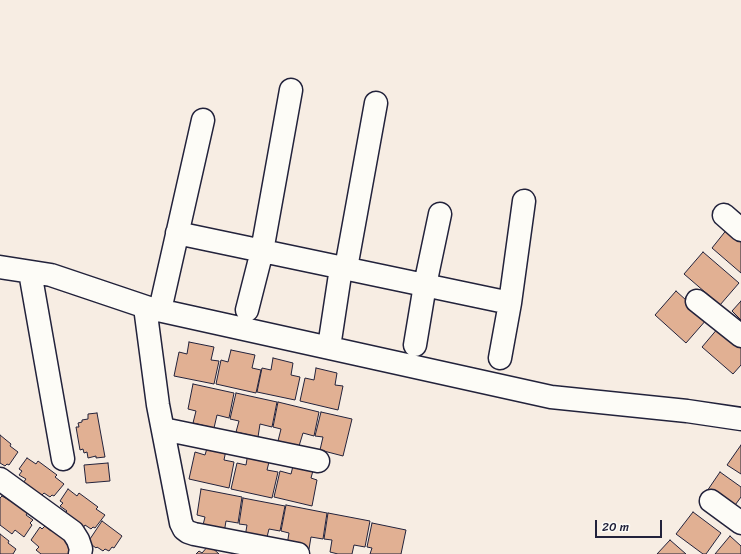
<!DOCTYPE html>
<style>
body{margin:0}
#map{position:relative;width:741px;height:554px;overflow:hidden;background:#f7ede3;font-family:Sriracha,sans-serif}
canvas{display:block}
.scale{position:absolute;left:595px;top:520px;width:67px;height:18px;box-sizing:border-box;border:2px solid #22223b;border-top:0;padding-left:5px;font-size:12px;line-height:14px;white-space:nowrap;color:#22223b;-webkit-text-stroke:3px #fdfcf7;paint-order:stroke}
</style>
<div id="map">
<canvas width="741" height="554"></canvas>
<div class="scale">20 m</div>
</div>
<script>
const c = document.querySelector('canvas').getContext('2d');
c.lineJoin = 'round';
function paint(path, color) { c.fillStyle = color; c.fill(path, 'evenodd'); }
const toPath = rows => new Path2D(rows.map(r => 'M' + r).join(''));
function strokePath(path, color, width, dash) { c.strokeStyle = color; c.lineWidth = width; c.lineCap = dash ? 'butt' : 'round'; c.setLineDash(dash || []); c.stroke(path); }
const building = toPath([
 [728,228,741,240,741,273,712,248,728,228],
 [703,252,739,283,720,305,684,274,703,252],
 [676,291,707,319,686,343,655,315,676,291],
 [741,301,741,320,732,311,741,301],
 [719,327,741,346,741,365,733,374,702,347,719,327],
 [189,342,214,347,211,360,219,361,214,384,174,376,179,352,187,354,189,342],
 [231,350,255,355,252,368,261,370,256,393,216,384,221,360,228,362,231,350],
 [273,358,293,363,291,375,300,377,295,400,257,392,262,368,271,370,273,358],
 [316,368,337,373,335,385,343,386,338,410,300,401,305,378,314,380,316,368],
 [193,384,234,393,229,418,217,415,214,428,193,423,196,411,188,409,193,384],
 [236,393,277,402,272,427,260,424,258,437,236,432,239,421,230,419,236,393],
 [278,402,319,412,314,436,303,433,299,446,278,441,281,429,273,427,278,402],
 [321,412,352,419,343,456,320,450,323,437,315,436,321,412],
 [97,413,105,457,96,458,96,456,88,458,87,452,84,453,83,449,80,450,76,427,79,427,78,423,82,422,82,420,88,419,88,414,97,413],
 [0,435,11,444,10,446,18,452,9,465,7,464,5,466,0,463,0,435],
 [208,445,226,450,224,460,234,462,229,488,189,479,195,452,205,455,208,445],
 [741,445,741,474,727,465,741,445],
 [248,453,270,458,267,470,278,472,272,498,231,489,237,463,246,465,248,453],
 [27,458,36,464,38,461,57,475,55,477,64,484,54,496,52,495,50,497,44,493,41,496,23,483,26,479,19,475,22,471,19,469,27,458],
 [294,462,314,467,311,478,317,480,312,506,274,497,280,471,291,474,294,462],
 [108,463,110,481,86,483,84,465,108,463],
 [720,472,741,487,741,497,730,512,705,494,720,472],
 [68,489,77,496,79,493,98,507,96,509,105,515,95,528,93,527,91,529,85,525,83,528,64,514,67,511,60,506,63,503,60,501,68,489],
 [201,489,242,497,238,523,226,521,224,533,202,529,205,517,197,515,201,489],
 [2,496,9,500,11,498,28,512,26,515,33,520,30,523,32,525,24,537,15,530,12,534,0,525,0,498,2,496],
 [243,498,285,506,280,531,269,529,266,541,245,537,247,525,239,524,243,498],
 [286,505,327,513,323,539,311,537,309,549,287,545,289,533,281,531,286,505],
 [693,512,721,533,706,554,703,554,676,534,693,512],
 [328,513,370,521,365,547,354,545,352,554,338,554,330,552,332,540,324,539,328,513],
 [102,521,122,536,114,548,112,547,109,551,105,549,103,551,97,547,96,548,88,542,102,521],
 [372,523,406,530,401,554,370,554,372,548,367,547,372,523],
 [45,526,51,531,53,528,71,542,73,554,41,554,36,550,39,547,31,540,40,527,42,529,45,526],
 [0,534,9,541,8,543,16,549,13,554,0,554,0,534],
 [730,536,741,546,741,554,715,554,730,536],
 [670,540,686,554,657,554,670,540],
 [209,545,219,554,196,554,199,551,202,553,209,545]
]);
const minor = toPath([
 [724,215,741,230],
 [177,233,510,303],
 [0,267,51,275,149,308,551,397,687,411,741,419],
 [346,268,376,103],
 [30,272,63,459],
 [697,301,741,336],
 [145,307,158,405,181,523,184,529,188,532,194,534,298,554],
 [160,310,203,120],
 [247,310,262,251,291,90],
 [415,345,425,285,440,214],
 [329,347,341,268],
 [500,358,510,303,524,201],
 [163,429,318,461],
 [0,479,73,532,78,540,81,549,80,554],
 [711,501,741,523]
]);
paint(building, '#e1b093');
strokePath(building, '#22223b', 1);
strokePath(minor, '#22223b', 25);
strokePath(minor, '#fdfcf7', 22);
</script>
